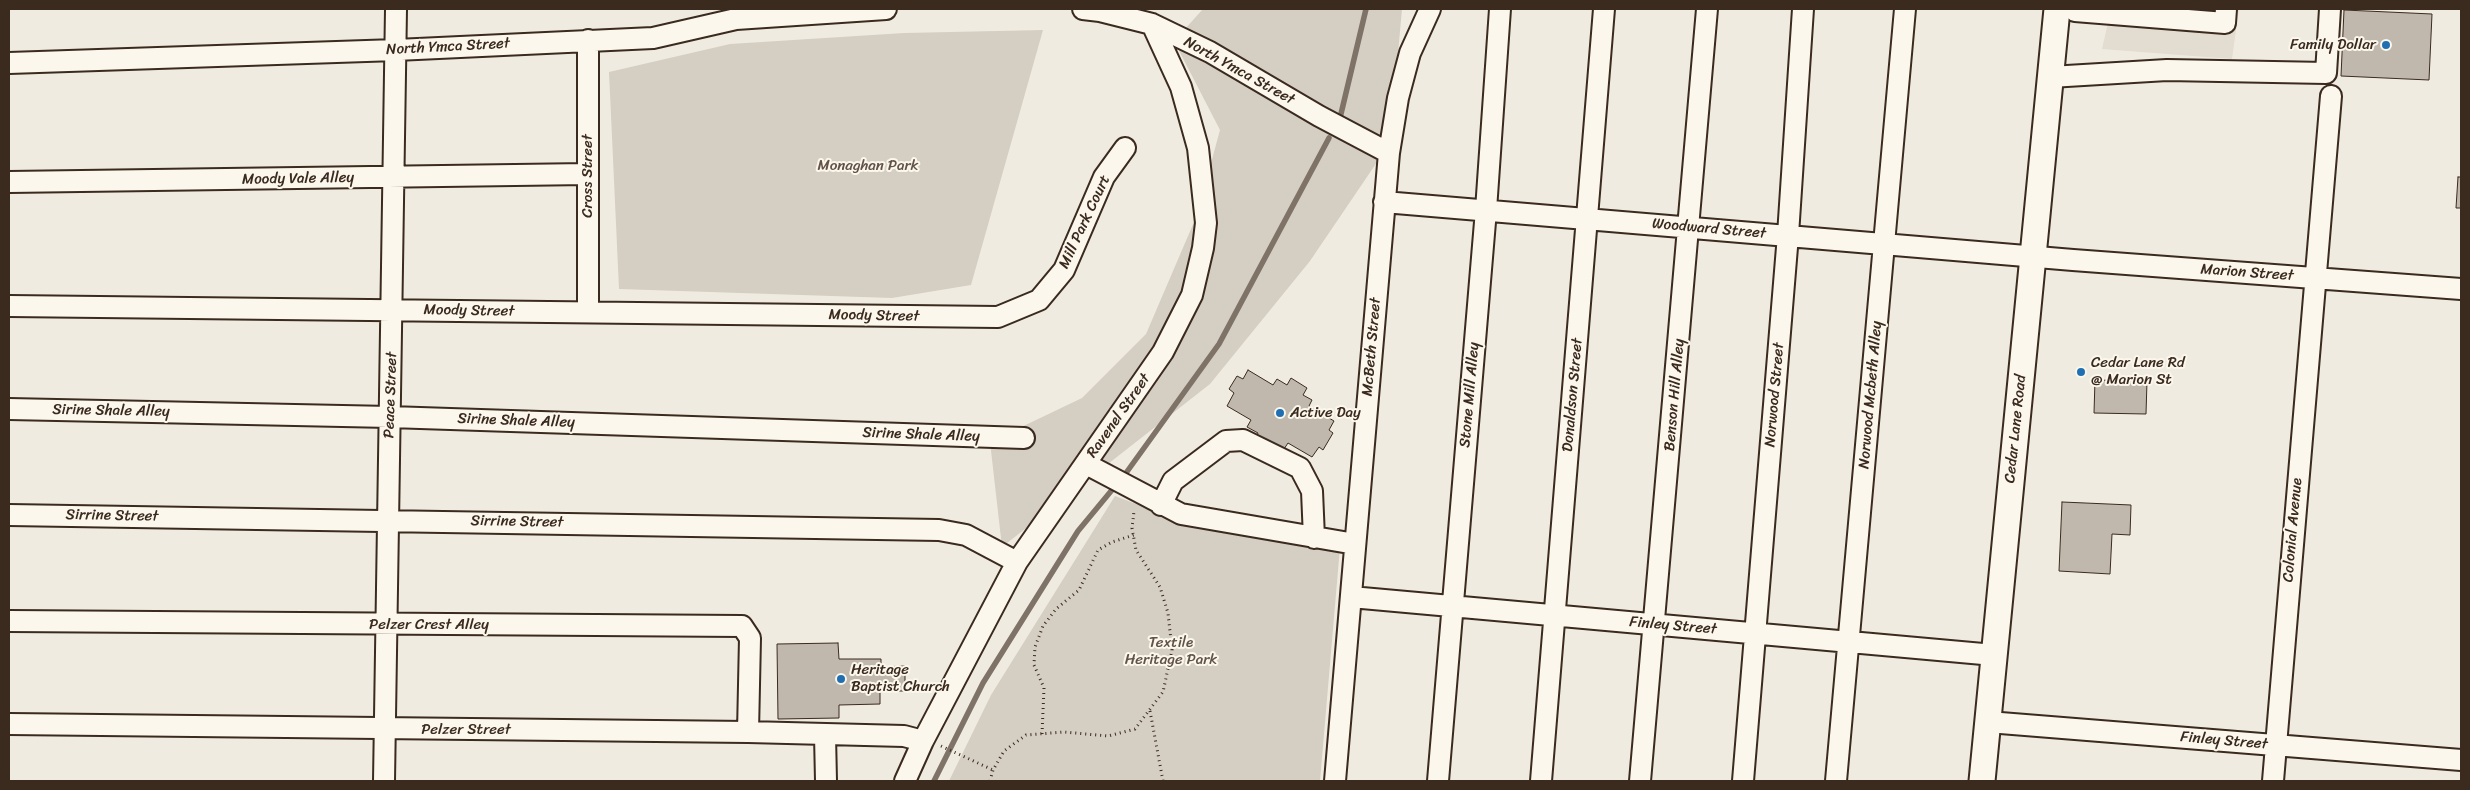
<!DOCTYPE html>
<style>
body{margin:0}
#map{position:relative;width:2470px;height:790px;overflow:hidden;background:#f0ebe0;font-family:Sriracha,sans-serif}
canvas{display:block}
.frame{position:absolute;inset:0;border:10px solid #3b2a1e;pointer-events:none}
</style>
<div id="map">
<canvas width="2470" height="790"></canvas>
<div class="frame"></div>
</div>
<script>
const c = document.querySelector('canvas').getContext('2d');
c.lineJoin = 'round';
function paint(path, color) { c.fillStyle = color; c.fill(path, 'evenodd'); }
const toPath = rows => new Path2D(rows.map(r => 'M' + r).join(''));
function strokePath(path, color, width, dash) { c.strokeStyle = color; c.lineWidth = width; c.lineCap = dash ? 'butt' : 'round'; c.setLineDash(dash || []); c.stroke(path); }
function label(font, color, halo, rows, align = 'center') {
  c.font = font + ' Sriracha,sans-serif'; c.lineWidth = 4; c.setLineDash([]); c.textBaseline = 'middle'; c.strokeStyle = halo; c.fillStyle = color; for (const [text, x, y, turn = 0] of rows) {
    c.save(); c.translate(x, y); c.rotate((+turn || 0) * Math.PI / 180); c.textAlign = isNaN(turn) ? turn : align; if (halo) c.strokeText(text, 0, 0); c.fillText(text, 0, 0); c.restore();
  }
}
const built = toPath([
 [2111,9,2239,9,2232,59,2102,49]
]);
const green = toPath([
 [1203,9,1402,9,1390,143,1310,261,1210,384,1002,547,990,442,1082,398,1146,334,1197,215,1220,130,1174,41],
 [1043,30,971,285,892,298,619,289,609,72,730,44,904,33],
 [1115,496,1160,513,1237,534,1340,547,1320,781,949,781,991,695]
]);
const stream = toPath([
 [1340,118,1366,9],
 [934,781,983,683,1078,531,1126,473,1219,344,1329,138]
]);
const building = toPath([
 [2344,10,2432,14,2429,80,2341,76,2344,10],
 [2458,177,2461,177,2461,208,2456,208,2458,177],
 [1248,370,1273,385,1277,379,1287,385,1291,378,1307,388,1303,395,1312,400,1309,406,1334,421,1329,430,1333,433,1323,450,1319,447,1312,457,1288,443,1284,449,1274,443,1271,449,1255,439,1258,433,1247,427,1251,420,1227,406,1234,393,1229,389,1237,376,1243,379,1248,370],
 [2095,380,2147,381,2146,414,2094,413,2095,380],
 [2062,502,2131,505,2130,535,2112,534,2110,574,2059,571,2062,502],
 [838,643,839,659,881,659,881,667,905,666,905,691,880,691,880,704,839,705,839,718,778,719,777,644,838,643]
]);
const path = toPath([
 [1150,711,1163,781],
 [1042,734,1044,688,1034,665,1035,647,1043,626,1056,609,1079,590,1098,550,1112,542,1134,535],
 [941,746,993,770],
 [990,781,993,770,1004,751,1026,735,1064,732,1108,736,1135,729,1163,692,1172,650,1168,613,1160,587,1136,550,1132,528,1134,511]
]);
const minor = toPath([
 [1083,9,1100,11,1152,24,1210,52,1319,116,1389,153],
 [2075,11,2225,23,2226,9],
 [9,63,396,50,653,38,736,19,886,9],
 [2050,77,2167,70,2326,73,2330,9],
 [9,182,587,174],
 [1384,202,2073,260,2461,289],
 [9,306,998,317,1039,300,1064,270,1104,177,1125,148],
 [588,312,588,40],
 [9,409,390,417,1024,438],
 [1086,464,1181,514,1355,544],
 [1161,505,1173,481,1226,441,1243,440,1300,468,1312,491,1314,538],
 [9,515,939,530,966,535,1017,562],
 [1351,597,1994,655],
 [9,621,742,626,750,638,748,732],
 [1988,722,2461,760],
 [9,724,748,732,904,736,923,741],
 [825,735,826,781],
 [384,781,396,9],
 [905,781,923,741,1017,562,1163,352,1192,295,1203,248,1206,223,1198,148,1181,87,1152,24],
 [1335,781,1389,153,1398,98,1410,53,1430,9],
 [1438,781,1486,210,1500,9],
 [1541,781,1604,9],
 [1640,781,1707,9],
 [1743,781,1788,235,1803,9],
 [1836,781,1905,9],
 [2273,781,2331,96]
]);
const major = toPath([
 [1982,781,2057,9]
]);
const markers = [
 [2386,45,5,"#1f6fb2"],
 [2081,372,5,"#1f6fb2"],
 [1280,413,5,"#1f6fb2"],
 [841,679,5,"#1f6fb2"]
];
const poiNames = [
 ["Family Dollar",2376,45,"right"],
 ["Cedar Lane Rd",2091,363],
 ["@ Marion St",2091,380],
 ["Active Day",1290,413],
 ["Heritage",851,670],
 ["Baptist Church",851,687]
];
const streetNames = [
 ["North Ymca Street",448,47,-3],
 ["North Ymca Street",1239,71,29],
 ["Cross Street",588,176,-90],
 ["Moody Vale Alley",298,179,-1],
 ["Mill Park Court",1085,222,-65],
 ["Woodward Street",1709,229,5],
 ["Marion Street",2247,273,4],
 ["Moody Street",469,311,1],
 ["Moody Street",874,316,1],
 ["McBeth Street",1372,347,-85],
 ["Peace Street",391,395,-88],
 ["Stone Mill Alley",1470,395,-85],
 ["Donaldson Street",1573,395,-85],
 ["Benson Hill Alley",1675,395,-85],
 ["Norwood Street",1775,395,-85],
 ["Norwood Mcbeth Alley",1871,395,-85],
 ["Sirine Shale Alley",111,411,1],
 ["Ravenel Street",1119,416,-55],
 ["Sirine Shale Alley",516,421,2],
 ["Cedar Lane Road",2016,429,-84],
 ["Sirine Shale Alley",921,435,2],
 ["Sirrine Street",112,516,1],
 ["Sirrine Street",517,522,1],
 ["Colonial Avenue",2293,530,-85],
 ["Pelzer Crest Alley",429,625],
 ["Finley Street",1673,626,5],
 ["Pelzer Street",466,730],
 ["Finley Street",2224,741,5]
];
const parkNames = [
 ["Monaghan Park",868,166],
 ["Textile",1171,643],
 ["Heritage Park",1171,660]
];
paint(built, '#e2dcd1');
paint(green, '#d5cec3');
strokePath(stream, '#7f7367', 5.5);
paint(building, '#c0b8ad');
strokePath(building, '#3b2a1e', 1);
strokePath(minor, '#3b2a1e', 24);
strokePath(major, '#3b2a1e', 29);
strokePath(path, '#3b2a1e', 3, [1, 4]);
strokePath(minor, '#fbf7ec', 20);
strokePath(major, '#fbf7ec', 25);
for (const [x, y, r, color] of markers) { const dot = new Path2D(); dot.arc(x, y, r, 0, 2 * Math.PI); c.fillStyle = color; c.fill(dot); strokePath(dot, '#fbf7ec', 2); }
label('15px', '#3b2a1e', '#fbf7ec', poiNames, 'left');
label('15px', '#3b2a1e', '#fbf7ec', streetNames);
label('15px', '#625347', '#fbf7ec', parkNames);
</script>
